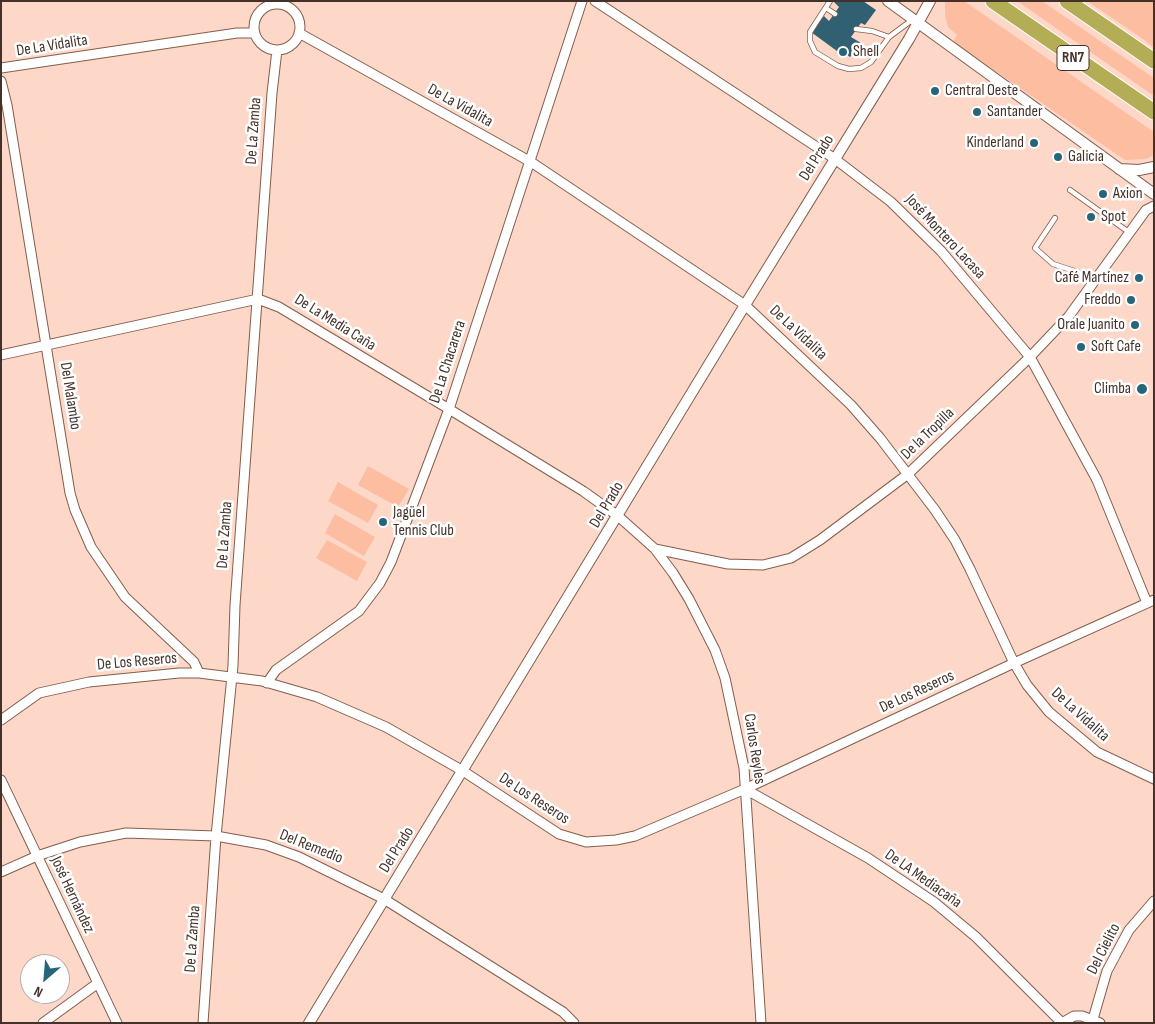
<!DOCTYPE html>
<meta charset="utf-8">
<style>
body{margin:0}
#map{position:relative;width:1155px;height:1024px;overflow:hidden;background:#fdd8c8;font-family:"Sofia Sans Condensed",sans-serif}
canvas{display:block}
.frame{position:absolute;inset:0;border:2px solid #44322a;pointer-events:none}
.north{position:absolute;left:20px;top:954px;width:50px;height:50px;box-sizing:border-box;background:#fff;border:1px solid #b4adaa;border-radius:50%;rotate:207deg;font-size:14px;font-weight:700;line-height:20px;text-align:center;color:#44322a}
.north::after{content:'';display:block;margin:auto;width:18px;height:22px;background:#27657b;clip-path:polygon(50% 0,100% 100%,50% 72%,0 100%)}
</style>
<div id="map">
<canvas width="1155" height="1024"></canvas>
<div class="frame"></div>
<div class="north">N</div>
</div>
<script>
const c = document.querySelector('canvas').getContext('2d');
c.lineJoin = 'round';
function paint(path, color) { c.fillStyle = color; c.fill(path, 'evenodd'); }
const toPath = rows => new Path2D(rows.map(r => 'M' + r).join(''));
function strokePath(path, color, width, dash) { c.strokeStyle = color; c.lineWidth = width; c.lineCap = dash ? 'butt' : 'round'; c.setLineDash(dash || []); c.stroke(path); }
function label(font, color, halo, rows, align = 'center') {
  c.font = font + ' "Sofia Sans Condensed",sans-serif'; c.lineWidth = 5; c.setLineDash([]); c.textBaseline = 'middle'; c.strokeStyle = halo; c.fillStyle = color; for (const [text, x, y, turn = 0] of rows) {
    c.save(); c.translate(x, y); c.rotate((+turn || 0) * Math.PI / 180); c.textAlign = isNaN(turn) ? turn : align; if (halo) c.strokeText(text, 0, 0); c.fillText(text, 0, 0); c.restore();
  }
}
const green = toPath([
 [945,1,964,1,1154,132,1154,155,1146,159,1125,160,953,42,957,35,948,27,945,16],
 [1017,1,1042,1,1154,78,1154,96],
 [1087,1,1154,1,1154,48,1143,39],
 [368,466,409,489,398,507,358,485],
 [338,482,378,505,368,523,328,501],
 [335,514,375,537,364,556,325,533],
 [327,540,367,562,357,581,316,558]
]);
const building = toPath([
 [833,1,863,1,876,10,865,25,861,23,851,37,861,43,850,57,843,52,841,54,811,32,824,16,829,21,839,7]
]);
const service = toPath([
 [830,1,810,32,810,41,815,52,838,66,849,69,861,68,871,62,889,37,912,20],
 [826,8,835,14],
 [856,29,872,31,889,37],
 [1070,190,1130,233],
 [1055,218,1035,248,1053,264,1096,278]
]);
const minor = toPath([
 [595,1,835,159,891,202,941,251,1030,357,1097,480,1147,603],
 '254 27a23 23 0 1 1 46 0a23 23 0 1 1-46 0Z',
 [299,33,531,162,745,305,851,405,880,438,935,510,955,540,970,569,1014,663,1027,685,1049,712,1097,752,1154,779],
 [1,68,237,33,255,33],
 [1,81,7,105,70,493,75,510,91,547,125,597,194,662,199,673],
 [1,355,258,299,279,307,449,409,583,491,618,516,655,549,673,573,689,599,715,650,725,678,744,768,761,1023],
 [655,549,728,564,763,565,791,558,820,540,908,474,1030,357,1069,316,1146,210,1154,206],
 [267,683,276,670,359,611,380,583,391,562,449,409,582,1],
 [1,720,39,693,89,682,179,673,199,673,262,681,317,697,386,727,463,771,559,834,586,842,616,840,635,836,745,789,1014,663,1154,600],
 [1,780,117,1023],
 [745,789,868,858,934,902,976,937,1062,1023],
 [1,872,37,856,80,842,126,833,216,836,266,845,299,857,384,899,563,1012,574,1023],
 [1093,1019,1107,971,1129,930,1154,901],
 [43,1023,98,983],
 [203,1023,216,836,233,666,235,605,272,93,277,50],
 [1062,1023,1074,1016,1082,1016,1100,1023]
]);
const tertiary = toPath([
 [888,1,1154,194],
 [1119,169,1139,170,1154,167],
 [309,1023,745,305,909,39,930,1]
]);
const motorway = toPath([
 [993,1,1154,112],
 [1067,1,1154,61]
]);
const markers = [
 [843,52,5,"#27657b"],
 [935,91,5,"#27657b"],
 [977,112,5,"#27657b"],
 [1034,143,5,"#27657b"],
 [1058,157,5,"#27657b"],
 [1103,194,5,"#27657b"],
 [1091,217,5,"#27657b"],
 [1139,278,5,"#27657b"],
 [1131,300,5,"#27657b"],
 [1135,325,5,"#27657b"],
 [1081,347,5,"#27657b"],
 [1142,389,6,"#27657b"],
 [383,522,5,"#27657b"]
];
const shields = [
 [1073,58,32]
];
const shieldNames = [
 ["RN7",1073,58]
];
const streetNames = [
 ["De La Vidalita",52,46,-9],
 ["De La Vidalita",460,106,29],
 ["De La Zamba",254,131,-86],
 ["Del Prado",817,158,-58],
 ["José Montero Lacasa",945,237,47],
 ["De La Media Caña",335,323,32],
 ["De La Vidalita",798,333,43],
 ["De La Chacarera",448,362,-72],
 ["Del Malambo",70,396,81],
 ["De la Tropilla",928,434,-44],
 ["Del Prado",607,505,-59],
 ["De La Zamba",225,535,-86],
 ["De Los Reseros",137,662,-5],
 ["De Los Reseros",917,692,-25],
 ["De La Vidalita",1080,715,42],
 ["Carlos Reyles",754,749,81],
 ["De Los Reseros",534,799,33],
 ["Del Remedio",311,847,22],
 ["Del Prado",397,850,-58],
 ["De LA Mediacaña",923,879,35],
 ["José Hernández",72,895,65],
 ["De La Zamba",193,939,-86],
 ["Del Cielito",1104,949,-63]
];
const poiNames = [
 ["Shell",853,52],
 ["Central Oeste",945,91],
 ["Santander",987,112],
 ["Kinderland",1024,143,"right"],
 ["Galicia",1068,157],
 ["Axion",1113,194],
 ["Spot",1101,217],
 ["Café Martínez",1129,278,"right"],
 ["Freddo",1121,300,"right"],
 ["Orale Juanito",1125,325,"right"],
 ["Soft Cafe",1091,347],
 ["Climba",1131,389,"right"],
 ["Jagüel",393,513],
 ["Tennis Club",393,531]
];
paint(green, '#fcbda1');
paint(building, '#316072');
strokePath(service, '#855d4c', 6);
strokePath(minor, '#855d4c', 11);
strokePath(tertiary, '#855d4c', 12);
strokePath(motorway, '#fff', 17);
strokePath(service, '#fff', 4.5);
strokePath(minor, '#fff', 9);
strokePath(tertiary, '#fff', 10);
strokePath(motorway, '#b3ad55', 15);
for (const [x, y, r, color] of markers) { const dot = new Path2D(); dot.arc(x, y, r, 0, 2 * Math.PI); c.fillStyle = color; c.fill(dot); strokePath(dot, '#fff', 2); }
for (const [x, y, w] of shields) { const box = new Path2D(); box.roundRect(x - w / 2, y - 12.5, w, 25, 4); c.fillStyle = '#fff'; c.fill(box); strokePath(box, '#44322a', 1); }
label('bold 15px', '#44322a', null, shieldNames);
label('16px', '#44322a', '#fff', streetNames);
label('16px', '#44322a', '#fff', poiNames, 'left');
</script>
